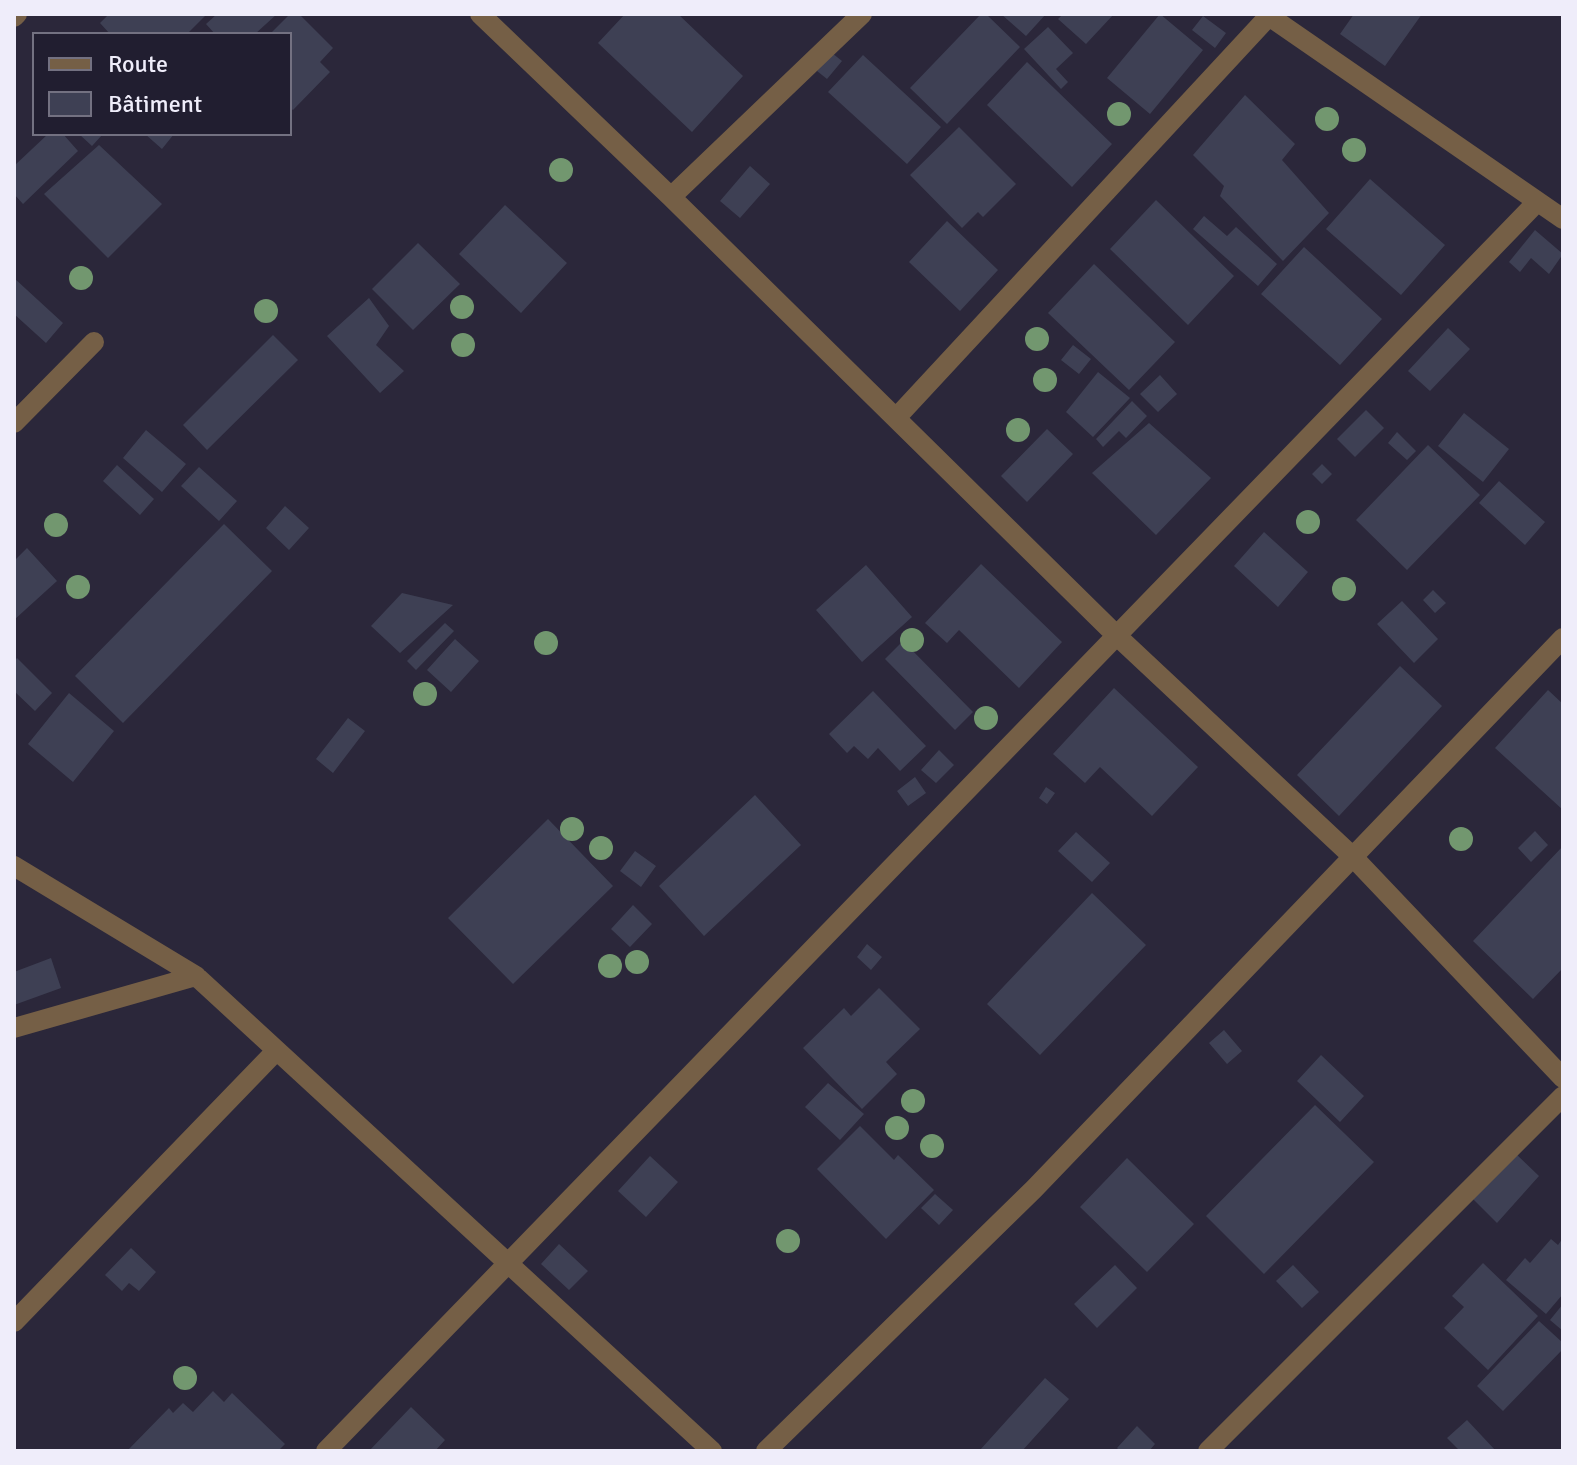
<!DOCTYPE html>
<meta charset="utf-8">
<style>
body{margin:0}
#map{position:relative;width:1577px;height:1465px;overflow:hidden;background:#2b273a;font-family:Signika,sans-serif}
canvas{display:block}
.frame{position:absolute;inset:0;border:16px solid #efedfa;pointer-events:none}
.legend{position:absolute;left:32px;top:32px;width:260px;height:104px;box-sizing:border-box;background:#211e30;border:2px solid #737181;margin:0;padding:10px 14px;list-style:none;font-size:24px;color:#efedfa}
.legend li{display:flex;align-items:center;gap:16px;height:40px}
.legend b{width:40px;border:2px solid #737181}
</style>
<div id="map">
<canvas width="1577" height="1465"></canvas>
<div class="frame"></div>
<ul class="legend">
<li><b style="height:10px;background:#755f46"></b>Route</li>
<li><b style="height:22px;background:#3e4054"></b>Bâtiment</li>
</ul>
</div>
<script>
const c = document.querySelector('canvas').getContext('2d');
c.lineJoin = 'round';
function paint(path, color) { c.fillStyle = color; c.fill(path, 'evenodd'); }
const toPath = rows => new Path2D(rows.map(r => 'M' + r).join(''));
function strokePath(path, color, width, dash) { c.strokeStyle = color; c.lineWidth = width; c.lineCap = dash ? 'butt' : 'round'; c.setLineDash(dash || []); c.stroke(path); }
const building = toPath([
 [109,14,207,14,187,34,110,34,100,23],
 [217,14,277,14,255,34,215,34,206,24],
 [290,14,299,14,333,48,320,62,330,72,293,110,290,108,290,34,270,34],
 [625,14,678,14,743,76,692,132,598,43],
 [981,14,986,14,1020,47,947,124,910,88],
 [1001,14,1046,14,1026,36],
 [1063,14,1114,14,1086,44,1058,19],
 [1160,14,1203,50,1150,114,1107,78],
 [1354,14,1422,14,1385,66,1340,34],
 [1203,16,1226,33,1215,48,1192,30],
 [1048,27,1073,53,1056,69,1068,82,1061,89,1024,49],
 [832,53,842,61,827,79,817,71],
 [863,55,941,127,907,164,828,92],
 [1027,62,1112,144,1072,187,987,105],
 [1245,95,1295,144,1282,160,1329,213,1283,261,1220,196,1224,186,1193,155],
 [959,127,1016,184,983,217,978,212,962,228,910,175],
 [48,134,63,134,78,151,23,204,14,194,14,166],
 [79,134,103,134,92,146],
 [145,134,174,134,162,149],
 [99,145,162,204,108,258,44,194],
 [750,166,770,184,740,218,720,201],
 [1370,179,1445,245,1401,295,1326,229],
 [1156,200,1234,276,1188,325,1110,249],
 [505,205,567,263,521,313,459,254],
 [1204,216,1227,236,1236,227,1277,264,1258,286,1193,229],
 [947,221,998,270,960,311,909,262],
 [1535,230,1563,254,1549,274,1531,258,1520,272,1509,262],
 [418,243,460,284,413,330,372,289],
 [1304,247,1382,319,1340,365,1261,294],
 [1094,264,1175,342,1129,390,1048,313],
 [14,278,63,323,46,343,14,314],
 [369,298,389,326,376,345,404,371,380,393,327,336],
 [1448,328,1470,349,1430,391,1408,371],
 [273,335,298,360,207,450,183,425],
 [1073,345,1091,359,1079,374,1061,360],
 [1098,372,1130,398,1093,437,1066,412],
 [1160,375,1177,394,1158,412,1140,394],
 [1132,401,1147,416,1126,438,1119,431,1103,447,1096,439],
 [1366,410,1384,428,1355,457,1337,439],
 [1464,413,1509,449,1483,482,1438,446],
 [1149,423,1211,478,1156,535,1092,473],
 [1047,429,1073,454,1027,502,1001,476],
 [146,430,186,464,162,492,123,458],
 [1397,432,1416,451,1407,460,1388,443],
 [1428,445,1480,495,1407,570,1356,520],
 [1322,464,1332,474,1322,484,1312,474],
 [117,465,154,499,140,515,103,481],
 [199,467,237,501,219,521,181,486],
 [1499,481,1545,522,1525,545,1479,503],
 [285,506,309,528,289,550,266,528],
 [224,524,272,571,123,723,75,676],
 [1264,532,1308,572,1278,607,1234,566],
 [27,548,57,581,14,620,14,561],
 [981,564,1062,642,1019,688,959,630,947,643,925,623],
 [866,565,912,617,862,662,816,610],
 [1433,590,1446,603,1435,613,1423,600],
 [402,593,453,605,400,653,371,626],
 [1402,601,1438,639,1414,663,1377,624],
 [445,623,454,631,416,670,407,661],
 [455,639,479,661,451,692,427,670],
 [903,641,973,712,955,730,885,659],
 [17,658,52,693,35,711,14,691,14,662],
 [1400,666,1442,706,1339,816,1297,775],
 [1114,688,1198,767,1152,816,1100,767,1085,783,1053,754],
 [1548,690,1563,704,1563,810,1495,748],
 [873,691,926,746,900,771,878,748,868,759,854,746,847,753,829,734],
 [69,693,114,731,73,782,28,744],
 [348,718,365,731,333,773,316,759],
 [939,750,954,765,936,783,921,770],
 [915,777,926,793,908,806,897,791],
 [1046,787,1055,793,1047,804,1039,798],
 [755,795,801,845,704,936,659,886],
 [548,819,613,886,513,984,448,918],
 [1535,831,1548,845,1531,862,1518,848],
 [1076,832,1110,863,1092,882,1058,851],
 [1563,846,1563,968,1533,999,1473,941],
 [635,851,656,866,641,887,620,871],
 [1092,893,1146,945,1040,1055,987,1004],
 [633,905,652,924,630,947,611,929],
 [867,944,882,957,871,970,857,957],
 [51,958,61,988,14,1005,14,972],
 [879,988,920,1029,886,1062,897,1074,862,1109,803,1048,844,1008,851,1016],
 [1224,1030,1242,1051,1227,1064,1209,1043],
 [1321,1055,1364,1096,1340,1122,1297,1081],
 [828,1083,864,1114,840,1140,805,1107],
 [1315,1105,1374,1162,1264,1274,1206,1216],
 [860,1126,894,1160,898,1155,934,1190,886,1239,817,1169],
 [1515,1153,1539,1176,1497,1223,1473,1199],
 [650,1156,678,1182,646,1217,618,1191],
 [1127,1158,1194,1224,1147,1272,1080,1207],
 [935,1194,953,1210,939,1225,921,1208],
 [1563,1238,1563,1294,1546,1314,1506,1280,1525,1258,1530,1263,1551,1239,1558,1245],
 [559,1244,588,1271,569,1290,541,1264],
 [131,1248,156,1272,139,1291,129,1283,122,1291,105,1275],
 [1483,1263,1538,1316,1488,1370,1444,1328,1464,1307,1452,1296],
 [1115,1265,1137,1288,1097,1328,1074,1304],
 [1293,1265,1319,1292,1302,1308,1276,1281],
 [1563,1304,1563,1331,1550,1320],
 [1539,1321,1563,1343,1563,1349,1503,1411,1477,1386],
 [1045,1378,1069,1399,1022,1451,981,1451,980,1450],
 [213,1391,224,1402,232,1393,285,1444,278,1451,127,1451,169,1408,173,1413,183,1403,193,1412],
 [411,1407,445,1440,435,1451,369,1451],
 [1467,1420,1496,1451,1460,1451,1447,1438],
 [1137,1426,1155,1444,1149,1451,1120,1451,1117,1448]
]);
const minor = toPath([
 [480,14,671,197,1116,635,1352,856,1563,1078],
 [1266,14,1563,219],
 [14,17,17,14],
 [671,197,862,14],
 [896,418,1269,16],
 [14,423,94,342],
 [14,866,196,976,712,1451],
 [14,1028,196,976],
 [14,1322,276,1051],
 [326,1451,1537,202],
 [766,1451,1034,1189,1563,638],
 [1208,1451,1563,1096]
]);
const trees = [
 [1119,114],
 [1327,119],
 [1354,150],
 [561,170],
 [81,278],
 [462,307],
 [266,311],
 [1037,339],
 [463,345],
 [1045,380],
 [1018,430],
 [1308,522],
 [56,525],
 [78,587],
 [1344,589],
 [912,640],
 [546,643],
 [425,694],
 [986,718],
 [572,829],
 [1461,839],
 [601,848],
 [637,962],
 [610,966],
 [913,1101],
 [897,1128],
 [932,1146],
 [788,1241],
 [185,1378]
];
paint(building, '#3e4054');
strokePath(minor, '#755f46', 20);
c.fillStyle = '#72976f';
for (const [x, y] of trees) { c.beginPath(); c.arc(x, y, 12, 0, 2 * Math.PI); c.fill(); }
</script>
